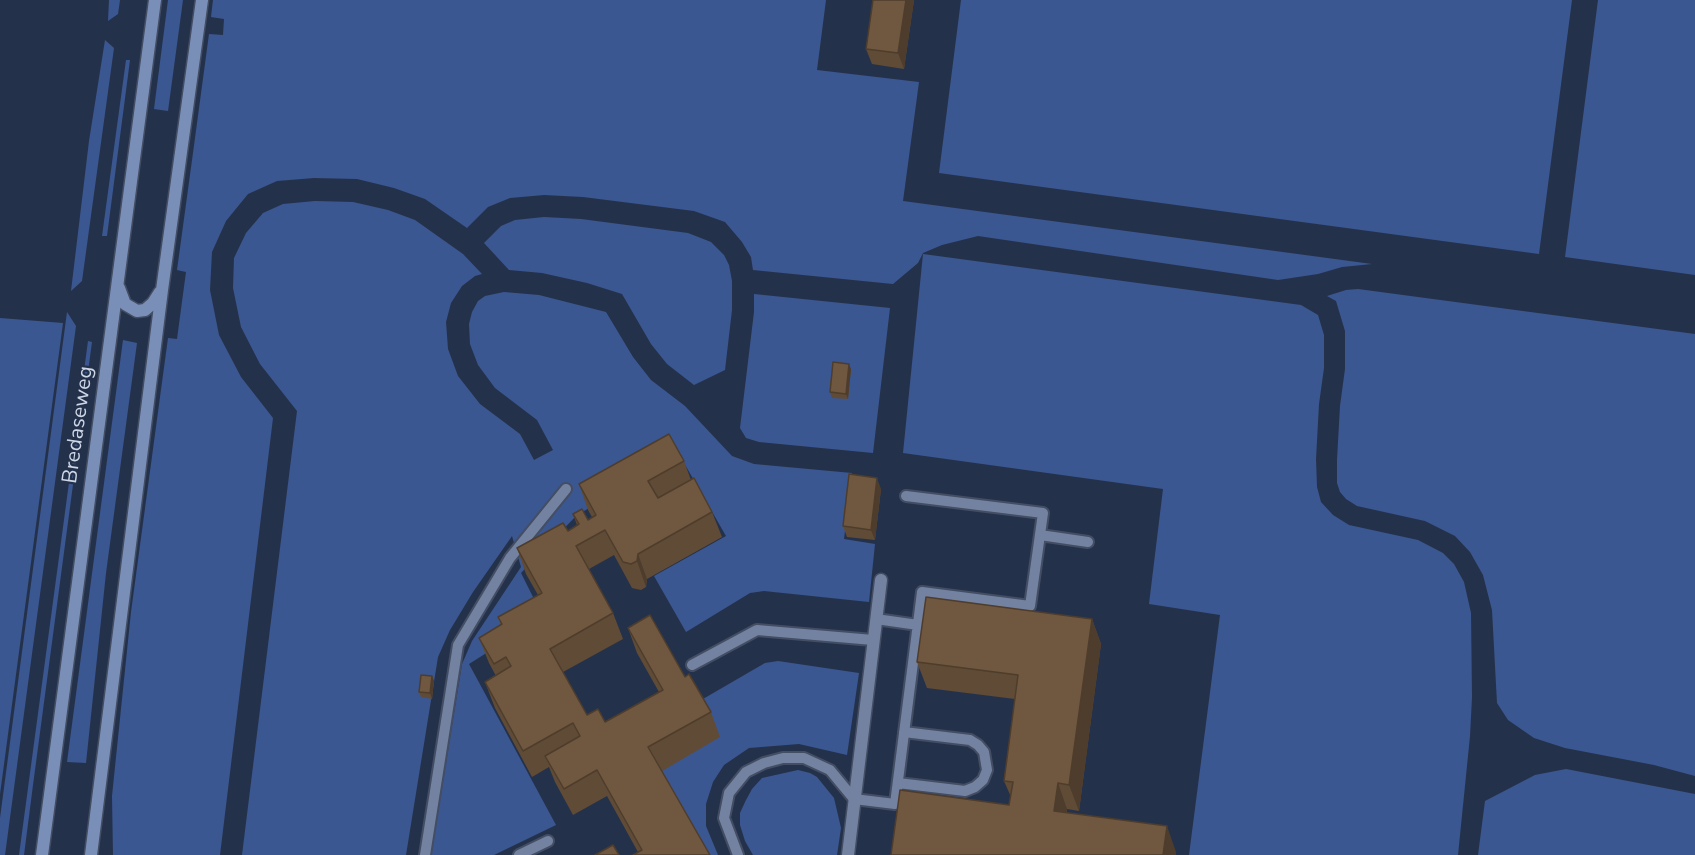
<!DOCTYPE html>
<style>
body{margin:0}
canvas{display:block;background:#24314a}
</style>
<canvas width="1695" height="855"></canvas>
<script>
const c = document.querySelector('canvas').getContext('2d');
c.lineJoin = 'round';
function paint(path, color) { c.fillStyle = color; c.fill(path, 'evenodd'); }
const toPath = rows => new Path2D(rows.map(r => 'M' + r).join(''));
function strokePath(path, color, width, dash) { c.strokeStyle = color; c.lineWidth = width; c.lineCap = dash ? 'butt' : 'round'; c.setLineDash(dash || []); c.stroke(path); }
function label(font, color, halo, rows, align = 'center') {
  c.font = font + ' "Nunito Sans",sans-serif'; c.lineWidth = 4.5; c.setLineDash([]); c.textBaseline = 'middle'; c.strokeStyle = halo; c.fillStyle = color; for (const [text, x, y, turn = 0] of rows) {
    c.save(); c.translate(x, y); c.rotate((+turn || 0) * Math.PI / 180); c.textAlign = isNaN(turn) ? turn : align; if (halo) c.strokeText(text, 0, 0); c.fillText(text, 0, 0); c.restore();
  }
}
const green = toPath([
 [109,0,120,0,118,14,108,21],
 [168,0,183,0,168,111,154,109],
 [213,0,826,0,817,70,919,82,903,201,1372,264,1342,267,1318,274,1278,280,978,236,942,245,923,253,918,263,893,284,753,270,751,257,742,242,725,222,694,211,583,197,544,195,510,198,488,207,467,228,425,199,394,188,357,179,314,178,277,181,248,194,226,221,212,252,210,290,219,335,241,377,273,418,220,855,113,855,112,796,131,612,168,338,177,339,186,272,177,270,193,153,209,34,223,35,224,19,211,17],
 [961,0,1572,0,1539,254,939,173],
 [1598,0,1695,0,1695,275,1565,257],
 [105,40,114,48,82,281,71,291,89,141],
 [126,60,130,60,107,236,102,236],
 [315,201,353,202,388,210,415,220,463,254,482,274,475,276,462,286,451,303,446,322,448,349,458,376,480,404,520,434,534,460,553,450,537,420,495,388,478,365,470,344,469,324,472,312,478,301,485,296,504,292,539,295,606,312,633,357,651,380,685,406,732,456,754,464,852,473,844,539,875,544,869,602,764,591,750,593,686,632,654,576,726,536,680,456,577,515,521,573,543,617,469,664,556,825,494,855,431,855,462,664,472,641,521,567,512,536,473,592,450,630,438,657,406,855,242,855,297,411,260,364,241,327,233,288,234,258,246,233,263,213,283,204],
 [544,217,581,219,688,233,711,242,724,255,729,265,732,281,732,310,725,370,694,385,667,364,651,344,622,294,587,283,542,273,509,270,484,243,501,226,515,220],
 [923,254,1301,305,1318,315,1324,335,1324,368,1319,404,1316,459,1317,487,1321,502,1333,515,1349,525,1418,540,1443,553,1454,564,1464,582,1471,613,1472,697,1470,736,1458,855,1189,855,1220,615,1149,604,1163,489,903,453],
 [1358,289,1695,334,1695,776,1654,765,1565,748,1534,738,1508,720,1497,703,1492,610,1483,575,1470,552,1455,536,1425,521,1357,506,1346,499,1340,492,1337,483,1337,460,1340,406,1345,369,1345,331,1336,301,1327,296,1346,290],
 [754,294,890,308,873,453,759,442,746,438,740,428,754,312],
 [67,312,76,326,5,855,0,855,0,818],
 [0,318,63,323,0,794],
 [123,340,137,343,106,573,86,763,67,762],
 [88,341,92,342,33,785,24,855,19,855],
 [778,661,859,673,847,755,799,744,749,748,724,765,713,782,706,804,706,826,718,855,686,855,642,777,684,710,765,663],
 [1566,769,1695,794,1695,855,1478,855,1485,801,1535,775],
 [798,770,810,773,817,777,834,798,841,828,837,855,753,855,745,841,740,825,740,813,746,800,752,789,762,778]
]);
const service = toPath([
 [1040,535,1088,542],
 [876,619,918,625],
 [692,665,757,630,873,640],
 [898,783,965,791,975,787,983,780,987,770,984,752,978,745,970,740,904,732],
 [425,855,458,645,510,558,566,489],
 [519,855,548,841],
 [738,855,724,818,729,793,746,772,764,763,783,758,804,758,830,770,854,799,895,804,922,592,1030,606,1043,513,906,496]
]);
const minor = toPath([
 [848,855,881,580]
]);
const secondary = toPath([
 [119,288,125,304,137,311,145,310,153,303,160,292],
 [42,855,155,0],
 [91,855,162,290,202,0]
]);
const wall = toPath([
 [914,0,904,69,872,64,866,49],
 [851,369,848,399,832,398,830,392],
 [684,461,691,480,712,512,722,537,647,579,646,587,641,590,632,588,614,555,589,569,613,613,623,639,563,672,587,715,605,722,659,692,637,653,628,628,685,677,711,712,720,737,662,771,709,855,638,852,607,796,573,815,555,782,549,767,532,777,495,708,485,682,496,676,489,663,479,638,501,625,498,617,538,595,526,574,517,548,568,531,577,525,573,514,588,520,592,517,588,510,579,484],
 [881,489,875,540,847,537,843,526],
 [1092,619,1101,644,1079,811,1067,809,1067,813,1176,852,1009,805,1011,797,1004,781,1015,699,927,688,917,662],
 [432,676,434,681,432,699,421,697,419,692]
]);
const shadedWall = toPath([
 [906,0,914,0,904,69,898,53],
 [849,364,851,369,848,399,846,394],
 [877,478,881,489,875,540,871,530],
 [638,554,647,579,646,587,637,561],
 [1092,619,1101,644,1079,811,1069,785],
 [432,676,434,681,432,699,430,693],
 [1058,783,1067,809,1064,837,1054,811],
 [1167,826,1176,852,1176,855,1163,855]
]);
const building = toPath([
 [873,0,906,0,898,53,866,49,873,0],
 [833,362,849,364,846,394,830,392,833,362],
 [669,434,684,461,648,481,658,498,694,478,712,512,638,554,637,561,631,564,623,562,605,530,576,546,613,613,550,649,587,715,598,709,605,722,663,690,628,628,650,615,685,677,689,674,711,712,648,747,710,855,633,855,642,850,597,770,564,789,545,756,580,736,573,723,523,751,485,682,511,666,506,657,494,664,479,638,502,624,498,617,542,593,517,548,563,523,568,531,579,524,573,514,582,509,588,520,596,515,579,484,669,434],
 [849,474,877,478,871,530,843,526,849,474],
 [926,597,1092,619,1069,785,1058,783,1054,811,1167,826,1163,855,891,855,900,790,1009,805,1013,782,1004,781,1018,675,917,662,926,597],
 [421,675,432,676,430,693,419,692,421,675],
 [613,845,619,855,595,855,613,845]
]);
const streetNames = [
 ["Bredaseweg",79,425,-82]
];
paint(green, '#3b5791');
strokePath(service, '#434d63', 14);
strokePath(minor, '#434d63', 15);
strokePath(secondary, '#434d63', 15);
strokePath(service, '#7382a0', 10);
strokePath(minor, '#7382a0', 12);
strokePath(secondary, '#7a8fb8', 12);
paint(wall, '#604b36');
paint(shadedWall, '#4e3d2c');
paint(building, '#70573f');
strokePath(building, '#4e3d2c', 1.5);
label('21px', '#ced7e7', '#24314a', streetNames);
</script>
